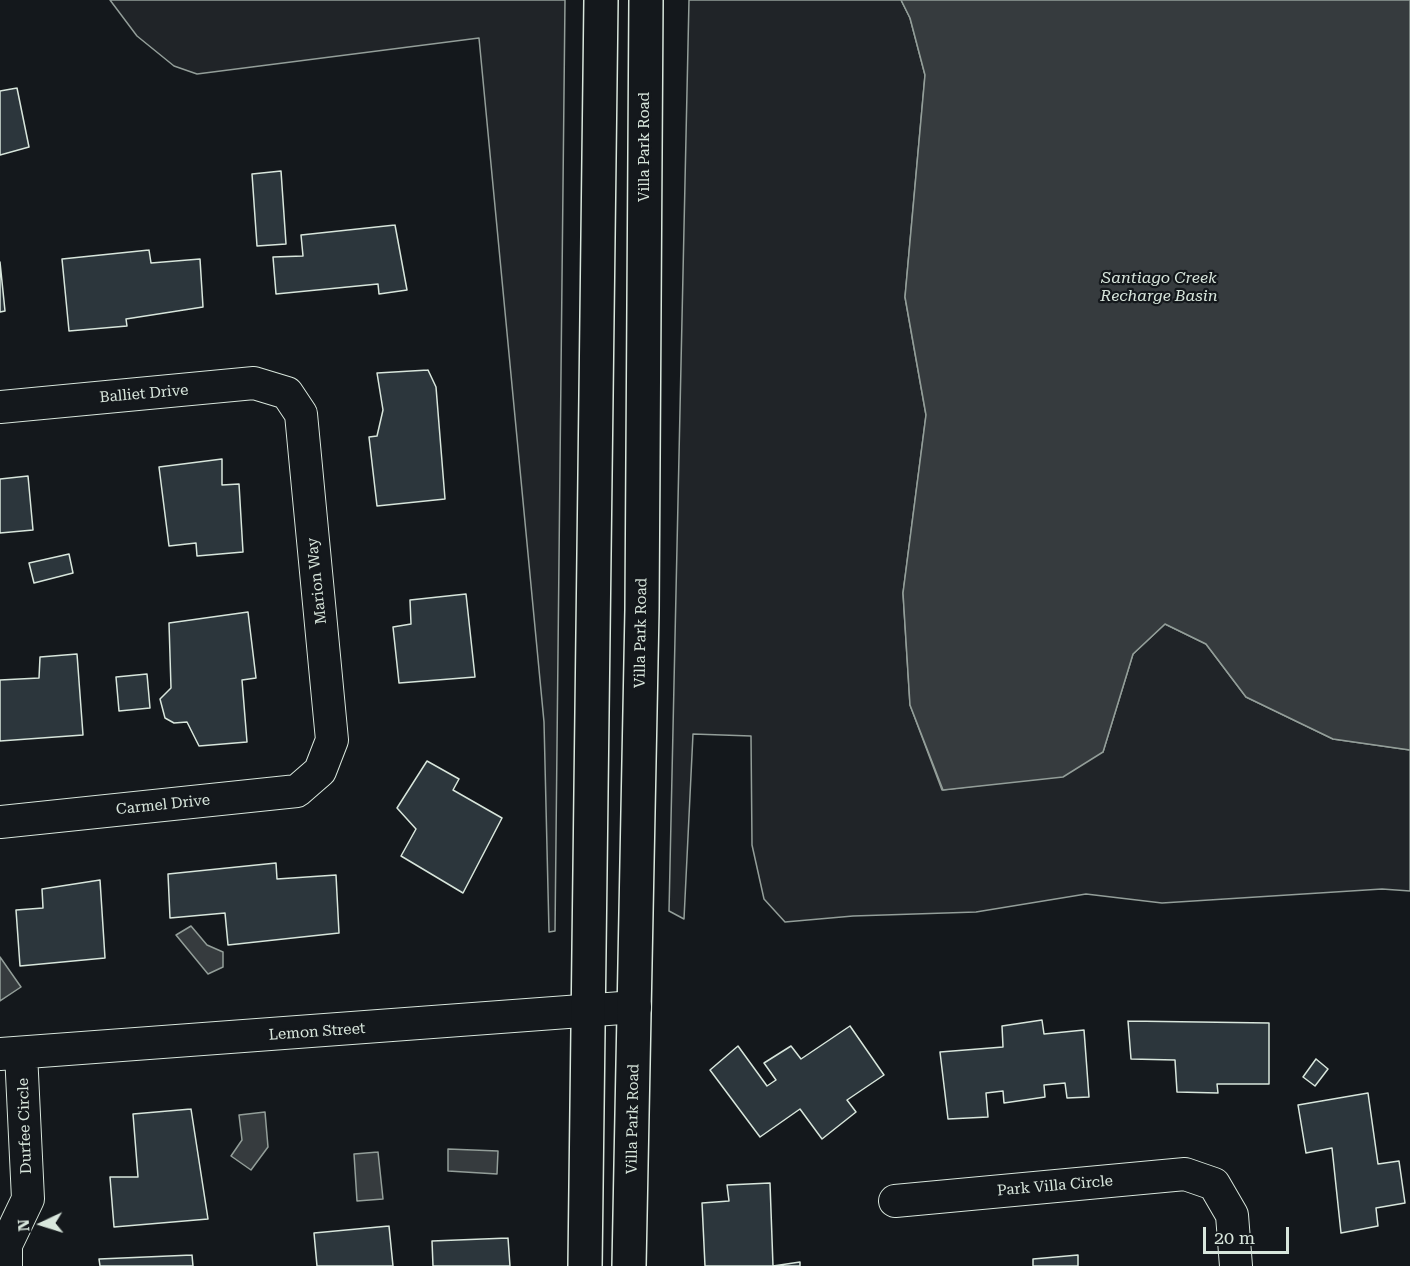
<!DOCTYPE html>
<style>
body{margin:0}
#map{position:relative;width:1410px;height:1266px;overflow:hidden;background:#14181c;font-family:"Roboto Serif",serif}
canvas{display:block}
.north{position:absolute;left:12px;top:1194px;width:60px;height:60px;-webkit-text-stroke:4px #14181c;paint-order:stroke;rotate:266deg;font-size:16px;font-weight:700;line-height:24px;text-align:center;color:#d8e6dc}
.north::after{content:'';display:block;margin:auto;width:21px;height:27px;background:#d8e6dc;clip-path:polygon(50% 0,100% 100%,50% 72%,0 100%)}
.scale{position:absolute;left:1203px;top:1227px;width:86px;height:27px;box-sizing:border-box;border:3px solid #d8e6dc;border-top:0;padding-left:8px;font-size:18px;line-height:21px;white-space:nowrap;color:#d8e6dc;-webkit-text-stroke:4px #14181c;paint-order:stroke}
</style>
<div id="map">
<canvas width="1410" height="1266"></canvas>
<div class="north">N</div>
<div class="scale">20 m</div>
</div>
<script>
const c = document.querySelector('canvas').getContext('2d');
c.lineJoin = 'round';
function paint(path, color) { c.fillStyle = color; c.fill(path, 'evenodd'); }
const toPath = rows => new Path2D(rows.map(r => 'M' + r).join(''));
function strokePath(path, color, width, dash) { c.strokeStyle = color; c.lineWidth = width; c.lineCap = dash ? 'butt' : 'round'; c.setLineDash(dash || []); c.stroke(path); }
function label(font, color, halo, rows, align = 'center') {
  c.font = font + ' "Roboto Serif",serif'; c.lineWidth = 4.5; c.setLineDash([]); c.textBaseline = 'middle'; c.strokeStyle = halo; c.fillStyle = color; for (const [text, x, y, turn = 0] of rows) {
    c.save(); c.translate(x, y); c.rotate((+turn || 0) * Math.PI / 180); c.textAlign = isNaN(turn) ? turn : align; if (halo) c.strokeText(text, 0, 0); c.fillText(text, 0, 0); c.restore();
  }
}
const green = toPath([
 [110,0,565,0,555,931,549,932,544,722,479,38,197,74,174,66,137,36,110,0],
 [689,0,901,0,910,18,925,75,905,297,926,415,903,593,910,705,942,790,1008,782,1103,752,1133,654,1165,624,1206,644,1246,697,1333,739,1410,750,1410,891,1382,889,1162,903,1086,894,976,912,853,916,785,922,764,899,752,845,751,736,693,734,684,919,669,911,689,0]
]);
const water = toPath([
 [901,0,1410,0,1410,750,1333,739,1246,697,1206,644,1165,624,1133,654,1103,752,1063,777,943,790,910,705,903,593,926,415,905,297,925,75,910,18,901,0],
 [191,926,207,945,223,952,223,967,208,974,176,935,191,926],
 [0,957,21,987,0,1001,0,957],
 [265,1112,268,1147,251,1170,231,1156,242,1140,239,1115,265,1112],
 [448,1149,498,1151,497,1174,448,1171,448,1149],
 [378,1152,383,1199,357,1201,354,1154,378,1152]
]);
const building = toPath([
 [17,88,29,147,0,155,0,91,17,88],
 [281,171,286,244,257,246,252,174,281,171],
 [395,225,407,290,379,294,378,284,276,294,273,257,303,256,301,235,395,225],
 [149,250,151,263,200,259,203,307,126,319,127,326,69,331,62,259,149,250],
 [0,262,5,311,0,312,0,262],
 [428,370,436,387,445,499,377,506,369,437,377,436,383,410,377,373,428,370],
 [222,459,222,485,239,484,243,552,197,556,196,543,169,546,159,467,222,459],
 [28,476,33,530,0,533,0,479,28,476],
 [69,554,73,573,34,583,29,563,69,554],
 [466,594,475,677,399,683,393,627,411,624,410,600,466,594],
 [248,612,256,678,242,680,247,742,199,746,187,722,174,723,165,718,160,699,171,688,169,623,248,612],
 [77,654,83,735,0,741,0,680,39,678,40,657,77,654],
 [147,674,150,708,119,711,116,677,147,674],
 [427,761,459,779,453,790,502,818,463,893,401,856,416,829,397,808,427,761],
 [276,863,277,879,336,875,339,933,228,945,225,913,170,918,168,874,276,863],
 [100,880,105,958,20,966,16,910,43,908,42,889,100,880],
 [1042,1020,1044,1034,1084,1030,1089,1097,1067,1098,1065,1083,1044,1085,1045,1097,1004,1103,1003,1091,986,1093,988,1117,948,1119,940,1052,1003,1047,1002,1026,1042,1020],
 [1128,1021,1269,1023,1269,1084,1217,1084,1218,1093,1177,1092,1175,1060,1131,1059,1128,1021],
 [850,1026,884,1075,847,1100,856,1112,822,1139,800,1109,760,1137,710,1070,738,1046,767,1086,776,1080,764,1063,791,1046,801,1059,850,1026],
 [1316,1059,1328,1069,1315,1086,1303,1077,1316,1059],
 [1368,1093,1378,1164,1399,1161,1405,1203,1376,1208,1378,1226,1341,1233,1332,1148,1306,1153,1298,1105,1368,1093],
 [191,1109,208,1219,114,1227,110,1177,138,1177,133,1114,191,1109],
 [770,1183,773,1266,800,1262,800,1266,705,1266,702,1203,729,1201,727,1185,770,1183],
 [389,1226,393,1266,317,1266,314,1233,389,1226],
 [508,1238,510,1266,433,1266,432,1241,508,1238],
 [192,1255,193,1266,100,1266,99,1259,192,1255],
 [1078,1255,1078,1266,1033,1266,1033,1259,1078,1255]
]);
const minor = toPath([
 [0,407,254,383,287,393,301,414,332,740,320,771,297,791,0,822],
 [0,1054,635,1007],
 [895,1201,1185,1174,1214,1184,1232,1215,1236,1266],
 [6,1266,6,1245,28,1199,21,1053]
]);
const major = toPath([
 [585,1266,601,0],
 [629,1266,642,610,646,0]
]);
const streetNames = [
 ["Villa Park Road",645,147,-90],
 ["Balliet Drive",144,394,-5],
 ["Marion Way",317,581,-96],
 ["Villa Park Road",641,633,-89],
 ["Carmel Drive",163,805,-6],
 ["Lemon Street",317,1032,-4],
 ["Villa Park Road",633,1119,-89],
 ["Durfee Circle",25,1126,-92],
 ["Park Villa Circle",1055,1186,-5]
];
const waterNames = [
 ["Santiago Creek",1159,278],
 ["Recharge Basin",1159,296]
];
paint(green, '#202428');
strokePath(green, '#939e99', 1.5);
paint(water, '#363b3e');
strokePath(water, '#939e99', 1.5);
paint(building, '#2c363c');
strokePath(building, '#d8e6dc', 1.5);
strokePath(minor, '#d8e6dc', 34);
strokePath(major, '#d8e6dc', 36);
strokePath(minor, '#14181c', 32);
strokePath(major, '#14181c', 33);
label('15px', '#d8e6dc', '#14181c', streetNames);
label('italic 16px', '#d8e6dc', '#14181c', waterNames);
</script>
